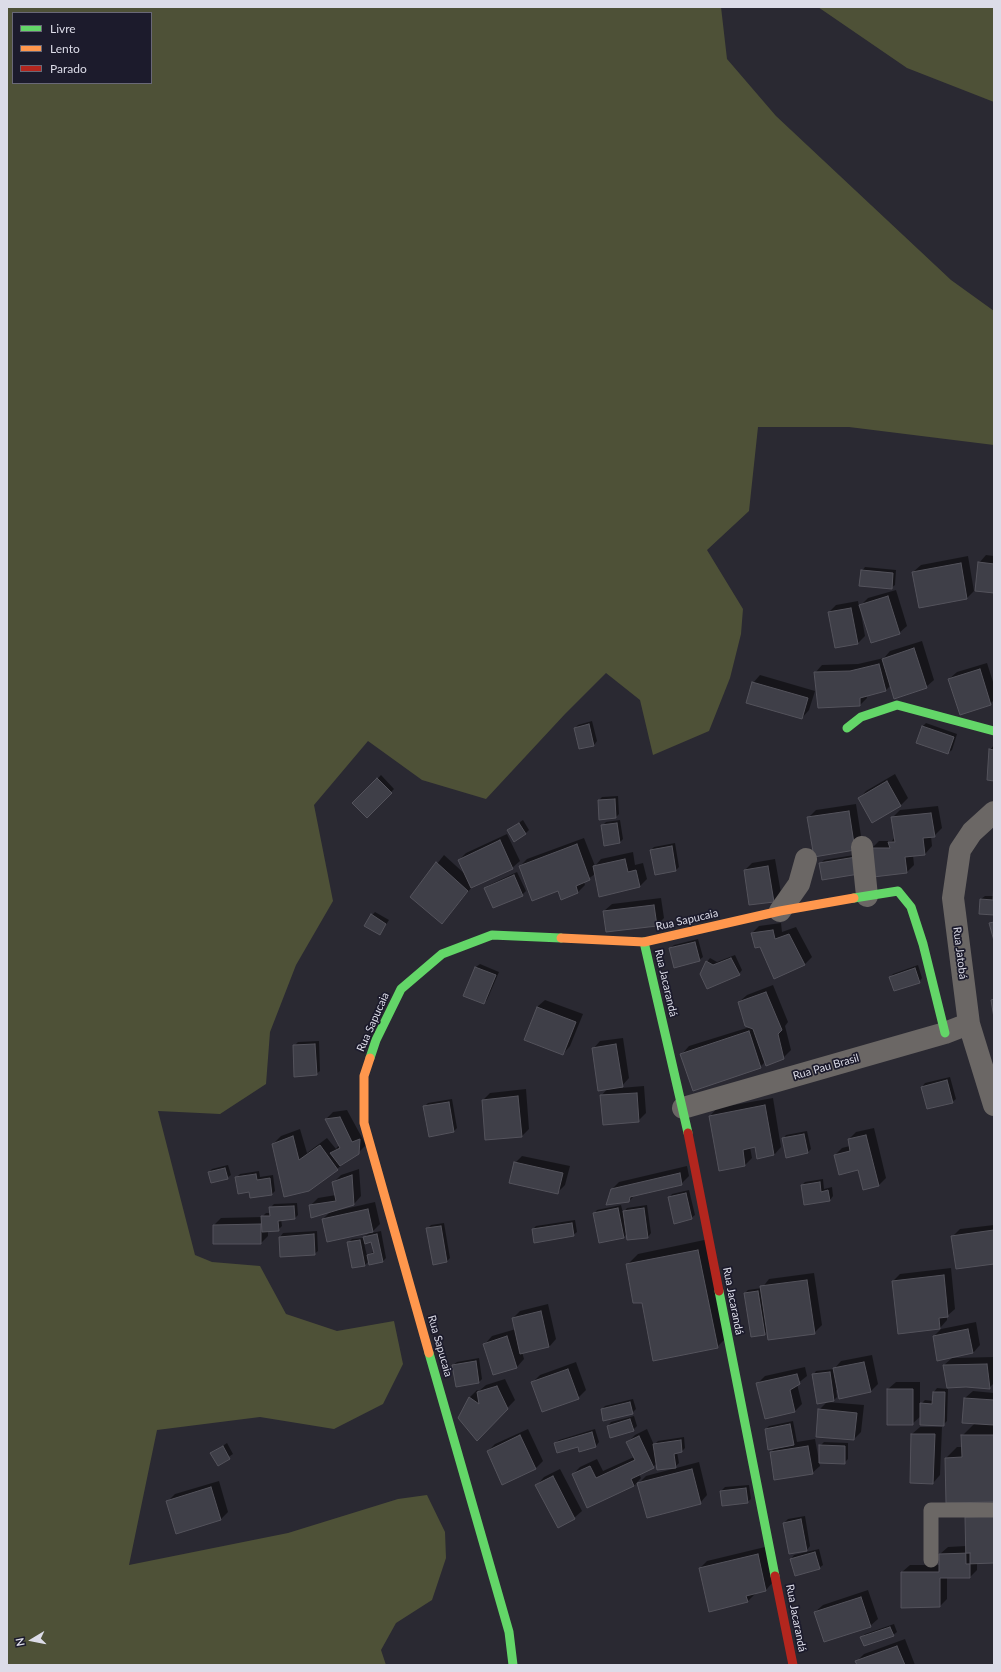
<!DOCTYPE html>
<meta charset="utf-8">
<style>
body{margin:0}
#map{position:relative;width:1001px;height:1672px;overflow:hidden;background:#2a2932;font-family:Lato,sans-serif}
canvas{display:block}
.frame{position:absolute;inset:0;border:8px solid #dcdce8;pointer-events:none}
.legend{position:absolute;left:12px;top:12px;width:140px;height:72px;box-sizing:border-box;background:#1c1b2c;border:1px solid #696877;margin:0;padding:5px 7px;list-style:none;font-size:12px;color:#dcdce8}
.legend li{display:flex;align-items:center;gap:8px;height:20px}
.legend b{width:20px;border:1px solid #696877}
.north{position:absolute;left:12px;top:1620px;width:40px;height:40px;-webkit-text-stroke:3px #1c1b2c;paint-order:stroke;rotate:260deg;font-size:11px;font-weight:700;line-height:16px;text-align:center;color:#dcdce8}
.north::after{content:'';display:block;margin:auto;width:14px;height:18px;background:#dcdce8;clip-path:polygon(50% 0,100% 100%,50% 72%,0 100%)}
</style>
<div id="map">
<canvas width="1001" height="1672"></canvas>
<div class="frame"></div>
<ul class="legend">
<li><b style="height:5px;background:#63d668"></b>Livre</li>
<li><b style="height:5px;background:#ff974d"></b>Lento</li>
<li><b style="height:5px;background:#b3261e"></b>Parado</li>
</ul>
<div class="north">N</div>
</div>
<script>
const c = document.querySelector('canvas').getContext('2d');
c.lineJoin = 'round';
function paint(path, color) { c.fillStyle = color; c.fill(path, 'evenodd'); }
const toPath = rows => new Path2D(rows.map(r => 'M' + r).join(''));
function strokePath(path, color, width, dash) { c.strokeStyle = color; c.lineWidth = width; c.lineCap = dash ? 'butt' : 'round'; c.setLineDash(dash || []); c.stroke(path); }
function label(font, color, halo, rows, align = 'center') {
  c.font = font + ' Lato,sans-serif'; c.lineWidth = 3.5; c.setLineDash([]); c.textBaseline = 'middle'; c.strokeStyle = halo; c.fillStyle = color; for (const [text, x, y, turn = 0] of rows) {
    c.save(); c.translate(x, y); c.rotate((+turn || 0) * Math.PI / 180); c.textAlign = isNaN(turn) ? turn : align; if (halo) c.strokeText(text, 0, 0); c.fillText(text, 0, 0); c.restore();
  }
}
const forest = toPath([
 [7,7,721,7,727,59,776,116,951,280,994,311,994,445,849,427,758,427,749,511,707,550,743,609,741,634,730,678,709,731,653,755,640,700,606,673,565,714,486,799,422,780,368,741,314,805,333,901,296,965,270,1032,266,1084,220,1114,158,1111,195,1255,212,1262,260,1266,286,1314,337,1331,394,1321,403,1364,383,1404,334,1429,260,1417,157,1430,129,1565,288,1533,398,1499,427,1495,445,1532,446,1558,432,1600,396,1623,381,1650,386,1665,7,1665],
 [13,13,151,13,151,83,13,83],
 [818,7,994,7,994,102,907,68]
]);
const shadow = toPath([
 [986,555,994,556,994,592,979,563],
 [968,556,974,591,967,598,913,572,921,565],
 [865,567,896,570,895,585,891,588,862,571],
 [896,590,907,626,899,633,861,608,860,608,865,636,858,643,829,612,836,605,858,601,859,607,868,598],
 [922,641,934,680,926,687,891,685,886,690,867,695,867,698,860,705,815,673,822,665,858,664,884,658,890,651],
 [987,663,994,685,994,700,990,704,949,679,957,672],
 [760,675,815,691,809,710,802,718,753,683],
 [592,721,597,741,594,745,575,728,578,725],
 [926,723,957,734,952,750,948,753,917,743,923,726],
 [994,745,994,780,990,750],
 [895,774,908,798,901,805,872,822,859,799,866,791],
 [381,775,394,789,367,816,354,803],
 [618,796,619,814,616,817,599,800,602,797],
 [856,804,862,842,855,849,808,818,816,810],
 [938,806,942,828,934,836,931,836,932,846,925,854,913,855,914,865,906,873,872,848,879,841,892,841,895,837,892,818,900,810],
 [523,820,529,830,525,834,508,830],
 [620,820,623,839,620,842,602,826,606,822],
 [507,834,520,861,512,868,472,887,442,923,411,897,444,855,466,875,459,860,466,853],
 [584,838,595,866,601,859,633,852,635,865,643,863,647,879,639,887,595,874,584,882,585,885,578,892,562,898,558,889,520,866,527,859],
 [675,843,679,867,676,870,651,850,654,847],
 [860,854,859,873,820,864,824,860],
 [775,859,781,893,773,901,745,870,752,863],
 [517,872,526,891,522,895,485,888,489,885],
 [994,894,994,914,980,913,981,899,985,896,994,896],
 [661,898,664,918,657,925,604,911,612,904],
 [375,912,389,920,380,934,372,915],
 [781,923,782,932,796,927,812,957,805,964,775,978,760,946,752,933,759,926],
 [698,939,703,957,699,960,670,948,674,945],
 [735,955,742,970,739,974,708,988,707,962,710,958,717,962],
 [480,964,499,972,487,1000,483,1003,464,995,476,967],
 [918,965,922,978,919,982,890,977,893,974],
 [773,985,788,1022,785,1026,791,1050,783,1058,765,1062,760,1067,682,1054,689,1046,750,1027,739,1002,747,995],
 [545,1000,583,1014,570,1046,563,1054,525,1040,537,1007],
 [623,1038,629,1078,620,1088,644,1086,646,1113,638,1121,601,1096,608,1088,593,1049,600,1041],
 [319,1041,320,1071,316,1074,294,1046,298,1042],
 [950,1077,956,1099,952,1102,922,1087,925,1083],
 [526,1089,529,1129,522,1136,486,1139,483,1100,490,1093],
 [773,1098,781,1147,774,1155,756,1146,750,1147,752,1158,745,1165,720,1169,710,1116,717,1108],
 [452,1099,457,1128,454,1131,424,1107,428,1103],
 [347,1110,366,1145,358,1153,309,1190,273,1144,281,1136,300,1129,307,1153,327,1138,336,1149,339,1145,326,1119,333,1112],
 [874,1128,886,1178,878,1186,859,1169,835,1155,842,1148,850,1146,849,1139,856,1132],
 [807,1131,811,1149,808,1152,783,1139,786,1135],
 [522,1156,570,1166,565,1185,558,1192,515,1163],
 [228,1165,231,1175,227,1178,209,1172,212,1169],
 [687,1166,689,1176,681,1184,636,1194,629,1201,612,1189,619,1182],
 [359,1169,361,1196,354,1204,339,1208,340,1210,375,1202,380,1224,371,1233,381,1231,386,1258,383,1261,369,1261,365,1265,353,1267,348,1243,352,1239,363,1238,370,1232,323,1219,331,1211,310,1206,318,1198,336,1195,334,1182,341,1175],
 [372,1241,374,1251,367,1256,364,1243],
 [259,1171,260,1177,273,1175,275,1191,272,1194,251,1197,250,1191,236,1178,240,1174],
 [823,1179,824,1189,832,1187,833,1196,830,1200,802,1185,805,1182],
 [689,1190,695,1215,691,1218,669,1198,672,1194],
 [297,1203,298,1215,294,1219,281,1219,282,1226,278,1230,268,1230,268,1236,261,1243,214,1225,221,1218,262,1217,266,1213,271,1213,270,1208,274,1204],
 [621,1205,623,1213,627,1208,647,1205,651,1233,648,1237,627,1233,624,1237,600,1242,594,1214,597,1210],
 [575,1220,577,1232,573,1235,533,1229,536,1226],
 [444,1223,450,1258,447,1261,434,1263,428,1228,431,1225],
 [994,1225,994,1263,952,1237,960,1229],
 [317,1231,318,1251,314,1254,280,1237,283,1233],
 [709,1239,728,1336,717,1347,642,1302,627,1265,638,1254],
 [951,1268,955,1309,947,1316,947,1320,940,1328,899,1332,893,1281,900,1274],
 [814,1273,822,1325,814,1333,768,1330,764,1334,745,1293,748,1290,762,1288,769,1279],
 [548,1304,556,1339,549,1347,522,1352,524,1359,517,1367,485,1344,492,1336,516,1329,513,1318,520,1311],
 [976,1322,980,1345,973,1353,934,1336,941,1329],
 [872,1355,878,1384,870,1392,836,1390,837,1397,834,1400,813,1375,816,1371,834,1369,841,1361],
 [994,1357,994,1383,989,1388,944,1365,952,1358],
 [479,1358,482,1379,479,1382,453,1365,457,1362],
 [576,1362,586,1390,578,1398,532,1383,540,1375],
 [805,1367,807,1376,797,1384,802,1404,795,1411,757,1384,765,1376],
 [505,1379,515,1400,477,1440,459,1418,470,1397,477,1390,479,1391,486,1385],
 [896,1382,920,1382,920,1405,925,1400,933,1401,934,1392,937,1388,948,1389,947,1421,943,1425,921,1416,912,1424,888,1389],
 [973,1391,994,1393,994,1501,946,1458,957,1447,962,1447,962,1436,975,1423,965,1398],
 [633,1399,636,1409,632,1413,602,1409,605,1406],
 [827,1402,864,1405,861,1432,854,1439,819,1410],
 [634,1416,637,1426,633,1430,608,1426,611,1422],
 [793,1421,797,1442,815,1439,819,1461,820,1446,824,1442,848,1443,848,1459,844,1463,819,1462,820,1466,812,1473,771,1452,775,1448,766,1429,769,1426],
 [920,1427,942,1427,940,1475,933,1483,912,1434],
 [528,1429,543,1461,536,1468,503,1484,488,1451,495,1444],
 [595,1429,599,1442,596,1446,555,1443,559,1440],
 [647,1429,654,1445,658,1441,684,1437,685,1448,682,1451,677,1452,679,1463,675,1467,657,1463,653,1467,639,1474,641,1478,634,1486,573,1474,580,1467,597,1459,603,1471,634,1457,628,1442,635,1435],
 [227,1443,233,1454,218,1464,212,1453],
 [699,1462,707,1495,700,1503,638,1484,646,1476],
 [560,1469,582,1511,574,1518,537,1485,544,1477],
 [219,1481,228,1512,221,1519,168,1501,175,1494],
 [749,1485,751,1499,747,1502,721,1491,725,1487],
 [805,1516,810,1546,807,1550,790,1553,784,1523,788,1519],
 [966,1546,994,1562,977,1562,977,1570,970,1577,947,1577,947,1599,940,1606,902,1572,910,1565,940,1565,940,1554,948,1547],
 [765,1547,773,1582,766,1590,754,1593,755,1594,747,1602,700,1568,707,1561],
 [819,1549,823,1565,819,1568,791,1559,794,1555],
 [868,1590,878,1619,870,1626,815,1612,823,1605],
 [894,1624,897,1632,893,1635,862,1637,865,1634],
 [905,1639,915,1665,858,1665,856,1662,864,1654]
]);
const building = toPath([
 [978,562,994,564,994,593,975,591,978,562],
 [961,563,967,599,919,608,912,572,961,563],
 [861,570,893,573,892,589,859,586,861,570],
 [888,596,900,634,871,643,859,605,888,596],
 [851,608,858,644,835,648,828,612,851,608],
 [914,648,927,688,894,699,882,659,914,648],
 [879,664,886,691,860,698,860,706,818,708,814,672,850,671,879,664],
 [980,669,991,705,960,715,948,679,980,669],
 [752,682,808,698,802,719,746,703,752,682],
 [589,724,594,746,579,749,574,728,589,724],
 [922,726,954,737,948,754,916,743,922,726],
 [989,749,994,750,994,781,987,780,989,749],
 [377,778,392,793,367,818,352,803,377,778],
 [887,781,901,806,872,823,858,798,887,781],
 [615,799,616,818,599,820,598,800,615,799],
 [849,811,855,850,814,857,807,817,849,811],
 [931,813,935,837,923,838,925,855,905,857,907,873,873,877,871,848,890,848,888,842,895,842,891,817,931,813],
 [519,823,526,834,514,842,507,830,519,823],
 [617,823,620,843,604,846,601,825,617,823],
 [500,840,513,869,471,888,458,860,500,840],
 [577,844,590,880,576,886,578,893,561,900,558,891,532,901,519,866,577,844],
 [672,846,676,871,655,875,650,850,672,846],
 [856,857,859,874,822,880,819,863,856,857],
 [625,859,628,872,636,870,640,887,599,897,593,866,625,859],
 [436,862,468,891,442,924,410,897,436,862],
 [768,866,774,902,749,905,744,870,768,866],
 [514,875,523,896,493,908,484,888,514,875],
 [994,879,994,915,979,914,980,899,993,900,994,879],
 [654,905,657,926,606,932,603,911,654,905],
 [371,914,386,924,380,935,364,926,371,914],
 [994,922,994,941,989,923,994,922],
 [773,930,775,939,789,934,805,965,774,979,760,947,755,948,751,933,773,930],
 [695,942,700,961,674,968,669,948,695,942],
 [731,958,740,975,707,989,700,974,706,961,713,965,731,958],
 [475,967,496,975,484,1004,463,996,475,967],
 [915,968,920,983,894,991,889,977,915,968],
 [766,992,782,1030,778,1034,784,1059,766,1066,753,1029,745,1026,738,1002,766,992],
 [994,999,994,1018,991,1000,994,999],
 [537,1007,576,1022,563,1055,524,1040,537,1007],
 [749,1031,761,1068,693,1091,680,1054,749,1031],
 [315,1044,317,1075,294,1077,293,1045,315,1044],
 [616,1044,623,1087,598,1091,592,1048,616,1044],
 [947,1080,953,1103,927,1109,921,1087,947,1080],
 [637,1093,639,1122,603,1125,600,1095,637,1093],
 [518,1096,522,1137,485,1140,482,1100,518,1096],
 [449,1102,454,1132,429,1137,423,1106,449,1102],
 [765,1105,774,1155,757,1159,755,1147,743,1150,745,1166,719,1171,709,1116,765,1105],
 [340,1117,352,1142,360,1139,359,1154,340,1166,330,1153,340,1148,325,1119,340,1117],
 [804,1134,808,1153,786,1158,782,1138,804,1134],
 [866,1135,879,1186,863,1190,858,1170,839,1175,834,1155,850,1151,848,1139,866,1135],
 [293,1136,299,1160,320,1145,338,1170,309,1191,284,1197,272,1144,293,1136],
 [514,1162,563,1173,558,1194,509,1183,514,1162],
 [225,1168,228,1179,211,1183,208,1172,225,1168],
 [680,1173,682,1185,630,1197,629,1202,606,1205,611,1189,680,1173],
 [256,1174,257,1180,270,1178,272,1195,250,1198,249,1192,238,1194,235,1177,256,1174],
 [352,1175,354,1205,311,1218,309,1205,336,1201,332,1182,352,1175],
 [820,1182,821,1192,828,1190,830,1201,804,1205,801,1185,820,1182],
 [686,1193,692,1219,674,1224,668,1197,686,1193],
 [294,1206,295,1219,278,1221,279,1231,262,1232,261,1216,270,1216,269,1207,294,1206],
 [618,1208,624,1238,599,1243,593,1213,618,1208],
 [644,1208,648,1238,627,1240,623,1211,644,1208],
 [368,1209,373,1232,327,1242,322,1219,368,1209],
 [572,1223,574,1236,534,1243,532,1229,572,1223],
 [261,1224,261,1244,213,1244,213,1225,261,1224],
 [441,1226,447,1262,433,1265,426,1228,441,1226],
 [994,1230,994,1264,956,1269,951,1236,994,1230],
 [314,1234,315,1255,280,1257,279,1237,314,1234],
 [377,1234,383,1262,369,1265,367,1255,374,1253,371,1242,365,1244,363,1237,377,1234],
 [360,1240,365,1266,352,1268,347,1242,360,1240],
 [698,1250,718,1348,653,1361,642,1303,633,1303,626,1264,698,1250],
 [944,1275,948,1317,939,1318,940,1329,898,1334,892,1281,944,1275],
 [807,1280,815,1334,768,1340,760,1286,807,1280],
 [758,1291,765,1335,751,1337,744,1293,758,1291],
 [541,1311,549,1347,520,1354,512,1318,541,1311],
 [968,1329,973,1353,937,1361,933,1336,968,1329],
 [507,1336,517,1368,493,1375,483,1344,507,1336],
 [476,1361,479,1383,456,1387,452,1365,476,1361],
 [864,1362,871,1392,839,1399,833,1368,864,1362],
 [987,1364,990,1389,966,1387,947,1388,943,1365,987,1364],
 [568,1369,579,1399,542,1412,531,1382,568,1369],
 [830,1372,834,1401,817,1404,812,1374,830,1372],
 [797,1374,800,1384,790,1390,795,1412,765,1419,756,1383,797,1374],
 [497,1386,508,1409,477,1441,458,1418,469,1397,479,1404,477,1392,497,1386],
 [887,1389,913,1389,913,1425,887,1425,887,1389],
 [933,1392,945,1392,944,1426,920,1425,920,1403,932,1404,933,1392],
 [964,1398,994,1400,994,1425,962,1423,964,1398],
 [630,1402,633,1414,603,1421,601,1409,630,1402],
 [818,1409,857,1413,854,1440,816,1437,818,1409],
 [630,1419,634,1431,610,1438,607,1426,630,1419],
 [790,1424,794,1445,768,1450,765,1429,790,1424],
 [592,1432,596,1447,579,1452,578,1447,557,1453,554,1443,592,1432],
 [911,1434,935,1434,933,1484,910,1483,911,1434],
 [520,1435,536,1469,502,1485,487,1451,520,1435],
 [961,1435,994,1435,994,1502,946,1503,945,1458,962,1457,961,1435],
 [639,1436,654,1468,631,1479,634,1486,587,1508,572,1474,590,1466,596,1478,635,1460,626,1442,639,1436],
 [681,1440,682,1452,674,1454,676,1468,657,1470,653,1444,681,1440],
 [819,1445,845,1446,845,1464,819,1463,819,1445],
 [223,1446,230,1459,218,1466,210,1453,223,1446],
 [808,1446,813,1474,774,1480,770,1452,808,1446],
 [692,1469,701,1504,647,1518,637,1483,692,1469],
 [553,1476,575,1519,558,1528,535,1485,553,1476],
 [211,1487,221,1520,176,1534,166,1501,211,1487],
 [746,1488,748,1503,722,1506,720,1491,746,1488],
 [994,1516,994,1563,966,1564,965,1517,994,1516],
 [801,1519,807,1551,789,1554,783,1523,801,1519],
 [815,1552,820,1569,795,1576,790,1559,815,1552],
 [970,1553,970,1578,940,1578,940,1607,901,1608,901,1572,939,1572,939,1554,970,1553],
 [758,1554,766,1591,746,1596,748,1602,709,1612,699,1568,758,1554],
 [861,1597,871,1627,824,1642,814,1612,861,1597],
 [890,1627,894,1636,864,1646,860,1637,890,1627],
 [897,1646,905,1665,857,1665,855,1661,897,1646]
]);
const lane = toPath([
 [931,1560,931,1510,994,1510]
]);
const street = toPath([
 [994,812,972,832,960,850,953,898,969,1024,994,1105],
 [862,847,867,896],
 [780,911,799,884,806,859],
 [683,1108,945,1033,963,1026]
]);
const fast = toPath([
 [847,728,861,717,897,705,994,731],
 [854,898,898,891,911,907,923,944,945,1033],
 [644,942,688,1133],
 [370,1058,376,1040,401,989,442,954,492,935,561,938],
 [719,1291,775,1576],
 [429,1353,509,1632,513,1665]
]);
const slow = toPath([
 [561,938,644,942,780,911,854,898],
 [370,1058,364,1076,364,1123,429,1353]
]);
const jam = toPath([
 [688,1133,719,1291],
 [775,1576,793,1665]
]);
const streetNames = [
 ["Rua Sapucaia",687,920,-13],
 ["Rua Jatobá",960,953,83],
 ["Rua Jacarandá",666,983,77],
 ["Rua Sapucaia",373,1022,-66],
 ["Rua Pau Brasil",826,1067,-16],
 ["Rua Jacarandá",733,1301,79],
 ["Rua Sapucaia",440,1346,74],
 ["Rua Jacarandá",796,1618,79]
];
paint(forest, '#4e5137');
paint(shadow, '#0007');
paint(building, '#3f3f48');
strokePath(building, '#54535c', 1);
strokePath(lane, '#6b6765', 15);
strokePath(street, '#6b6765', 22);
strokePath(fast, '#63d668', 9);
strokePath(slow, '#ff974d', 9);
strokePath(jam, '#b3261e', 9);
label('11px', '#dcdce8', '#1c1b2c', streetNames);
</script>
